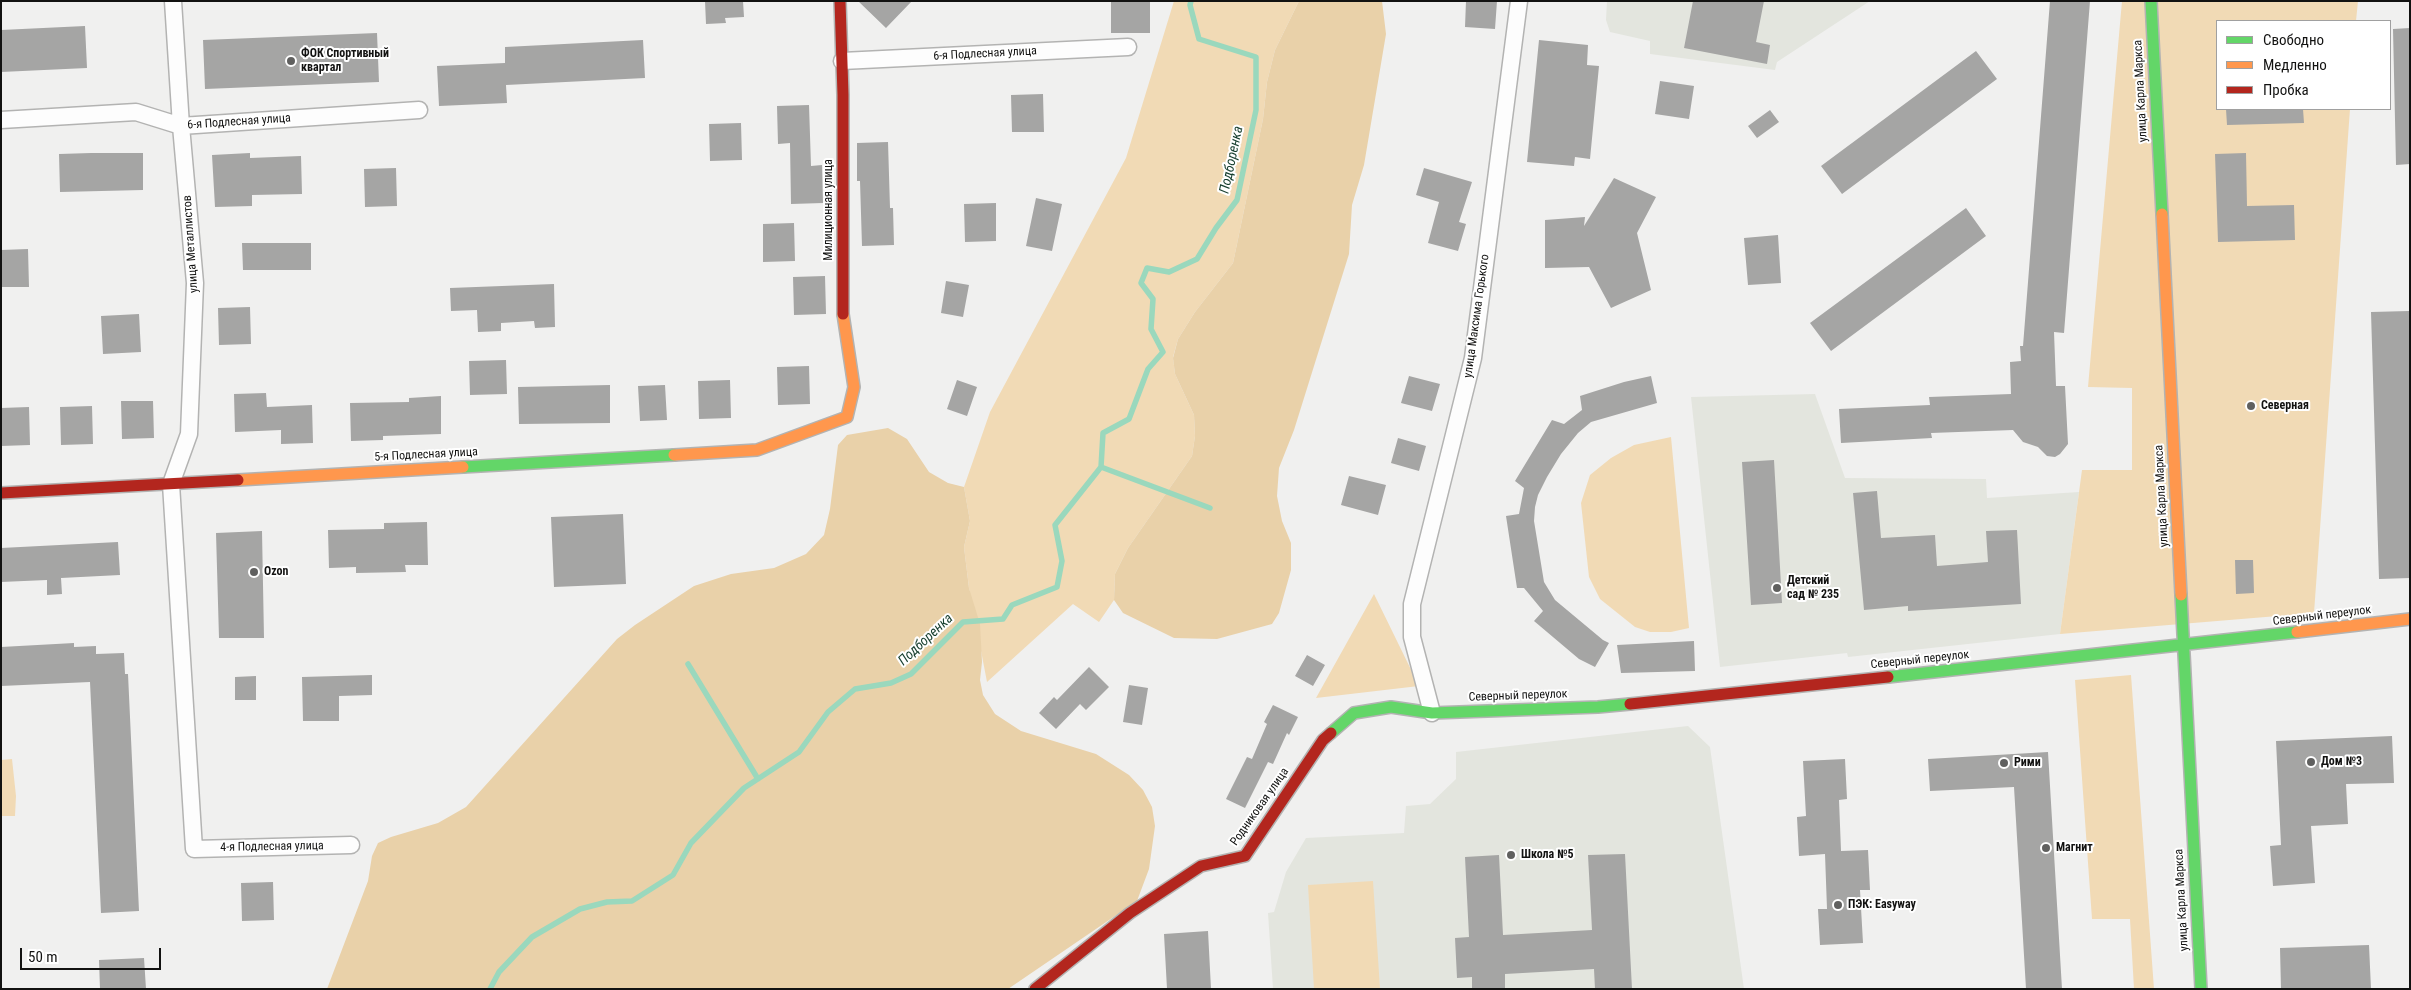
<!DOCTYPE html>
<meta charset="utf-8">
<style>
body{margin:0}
#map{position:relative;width:2411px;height:990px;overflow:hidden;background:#f0f0ef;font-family:"Roboto Condensed",sans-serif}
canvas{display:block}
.frame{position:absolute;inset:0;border:2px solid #121211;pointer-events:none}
.legend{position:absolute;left:2216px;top:20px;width:175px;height:90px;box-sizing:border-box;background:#fff;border:1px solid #a0a0a0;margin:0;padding:6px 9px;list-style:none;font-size:15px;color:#121211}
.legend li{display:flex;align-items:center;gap:10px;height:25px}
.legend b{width:25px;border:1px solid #a0a0a0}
.scale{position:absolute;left:20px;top:948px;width:141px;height:22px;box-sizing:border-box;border:2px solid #121211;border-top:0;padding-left:6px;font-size:15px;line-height:18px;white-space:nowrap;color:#121211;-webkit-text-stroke:4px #fff;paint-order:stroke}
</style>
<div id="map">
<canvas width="2411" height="990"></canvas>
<div class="frame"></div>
<ul class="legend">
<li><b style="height:6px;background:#63d668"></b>Свободно</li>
<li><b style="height:6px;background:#ff974d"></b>Медленно</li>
<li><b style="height:6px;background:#b3261e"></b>Пробка</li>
</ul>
<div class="scale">50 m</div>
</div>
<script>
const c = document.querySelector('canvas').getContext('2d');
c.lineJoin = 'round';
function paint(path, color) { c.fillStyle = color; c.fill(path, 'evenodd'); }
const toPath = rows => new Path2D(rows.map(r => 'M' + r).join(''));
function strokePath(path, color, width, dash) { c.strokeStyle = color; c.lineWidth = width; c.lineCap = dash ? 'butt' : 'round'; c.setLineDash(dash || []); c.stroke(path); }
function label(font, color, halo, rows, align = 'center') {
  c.font = font + ' "Roboto Condensed",sans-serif'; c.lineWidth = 4; c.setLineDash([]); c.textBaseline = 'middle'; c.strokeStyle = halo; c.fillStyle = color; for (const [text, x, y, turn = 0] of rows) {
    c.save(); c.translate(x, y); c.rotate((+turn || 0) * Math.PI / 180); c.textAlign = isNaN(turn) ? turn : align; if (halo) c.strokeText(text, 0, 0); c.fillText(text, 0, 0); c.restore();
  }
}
const built = toPath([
 [1607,1,1870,1,1777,62,1775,70,1650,54,1650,41,1610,32,1606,20],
 [1815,394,1845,478,1986,479,1987,498,2079,492,2060,634,1848,657,1847,653,1720,667,1691,397],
 [1688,726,1710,747,1744,989,1273,989,1268,913,1274,912,1286,872,1306,838,1404,833,1406,806,1430,804,1456,779,1456,752]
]);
const green = toPath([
 [1174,1,1299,1,1275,50,1267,82,1263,119,1233,263,1195,312,1178,339,1173,357,1175,374,1194,415,1195,436,1192,456,1128,548,1115,574,1114,600,1099,622,1073,604,987,682,969,588,964,547,970,521,964,487,990,412,1126,158],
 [2122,1,2358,1,2356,21,2217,21,2217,109,2350,109,2314,613,2060,634,2082,470,2132,470,2132,388,2088,387],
 [1671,437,1689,628,1671,632,1650,632,1635,627,1600,599,1589,577,1581,503,1590,475,1611,458,1634,445],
 [1374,594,1419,686,1316,698],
 [2131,675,2154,989,2134,989,2130,919,2092,919,2075,680],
 [12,759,16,796,15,816,1,816,1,760],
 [1373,881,1380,989,1314,989,1308,885]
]);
const forest = toPath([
 [1299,1,1382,1,1386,34,1364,165,1352,205,1349,254,1294,430,1279,468,1277,496,1282,521,1291,543,1291,570,1279,613,1272,624,1217,639,1174,638,1123,613,1114,600,1115,574,1128,548,1192,456,1195,436,1194,415,1175,374,1173,358,1178,339,1195,312,1233,263,1263,119,1267,82,1275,50],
 [888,428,907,439,929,472,948,483,964,487,970,521,964,547,969,588,980,624,982,662,980,680,983,695,995,714,1021,731,1096,754,1129,775,1143,790,1152,807,1155,826,1149,869,1137,901,1008,989,327,989,368,881,372,856,378,843,391,837,438,823,466,807,617,639,635,625,694,586,731,574,774,568,806,554,824,535,830,509,838,445,847,435]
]);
const stream = toPath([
 [1101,467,1210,508],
 [688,664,758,779],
 [490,989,499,972,532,937,580,909,607,902,632,901,673,875,691,843,744,788,799,752,828,712,855,689,891,683,911,674,963,622,1003,619,1012,605,1057,587,1062,561,1055,525,1101,467,1103,433,1129,419,1148,369,1163,352,1151,329,1153,299,1141,283,1147,268,1169,272,1197,259,1216,228,1237,200,1256,110,1256,57,1199,39,1190,5,1191,1]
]);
const building = toPath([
 [705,1,743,1,744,17,725,18,726,23,706,24],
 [858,1,912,1,886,28],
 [1111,1,1150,1,1150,33,1111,33],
 [1466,1,1497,1,1495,29,1465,27],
 [1693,1,1764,1,1756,42,1770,45,1767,64,1684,48],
 [2050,1,2090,1,2064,333,2054,332,2056,386,2065,386,2068,444,2060,454,2055,457,2047,456,2038,447,2023,442,2013,430,1931,433,1932,438,1841,443,1839,409,1930,405,1929,397,2011,394,2010,362,2021,361,2020,346,2023,346],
 [85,26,87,68,1,72,1,30],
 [2410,28,2410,164,2396,165,2393,29],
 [377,33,379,82,205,89,203,40],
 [643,40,645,78,506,85,507,103,439,106,437,66,505,63,505,47],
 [1539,40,1588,45,1587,65,1599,66,1590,159,1575,157,1574,166,1527,162],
 [1976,51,1997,79,1842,194,1821,166],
 [1660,81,1694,86,1689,119,1655,114],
 [1043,94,1044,132,1012,132,1011,95],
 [809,105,811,166,822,165,823,203,791,204,790,143,778,144,777,106],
 [2226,109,2303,109,2304,123,2227,125],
 [1770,110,1779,122,1757,138,1748,126],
 [741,123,742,160,710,161,709,124],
 [888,142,890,208,893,208,894,245,862,246,860,181,857,181,857,143],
 [91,153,143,153,143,190,60,192,59,154],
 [250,153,250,158,301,156,302,194,252,195,252,206,215,207,212,155],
 [2246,153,2247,206,2294,205,2295,240,2218,242,2215,154],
 [396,168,397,206,365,207,364,169],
 [1424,168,1472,182,1459,222,1466,224,1458,251,1428,243,1439,202,1416,195],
 [1614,178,1656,197,1637,233,1651,290,1611,308,1589,267,1545,268,1545,220,1585,217,1584,226],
 [1036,198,1062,204,1052,251,1026,246],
 [996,203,996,241,965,242,964,204],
 [1966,208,1986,236,1831,351,1810,323],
 [794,223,795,261,763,262,763,224],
 [1778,235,1781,283,1748,285,1744,238],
 [242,243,311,243,311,270,243,270],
 [28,249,29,287,1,287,1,250],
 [825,276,826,314,794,315,793,277],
 [946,281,969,285,963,317,941,313],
 [554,284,555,327,535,328,534,321,501,323,501,331,478,332,477,310,451,311,450,288],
 [250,307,251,344,219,345,218,308],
 [2409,311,2410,578,2379,579,2371,312],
 [139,314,141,352,103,354,101,316],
 [506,360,507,394,470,395,469,361],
 [809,366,810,404,778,405,777,367],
 [1409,376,1440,384,1432,411,1401,403],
 [1651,376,1657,403,1591,422,1578,433,1561,454,1547,477,1538,495,1535,507,1534,521,1544,582,1555,600,1603,640,1609,643,1595,667,1579,659,1534,621,1543,611,1524,588,1517,588,1506,516,1519,514,1524,488,1515,481,1552,420,1564,424,1582,410,1580,396,1624,382],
 [730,380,731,418,699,419,698,381],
 [957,380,977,387,967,416,947,409],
 [610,385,610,423,519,424,518,387],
 [665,385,667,420,640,421,638,386],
 [266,393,267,407,312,405,313,443,281,444,281,430,235,432,234,394],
 [441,396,441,434,383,436,383,440,351,441,350,403,409,402,409,398],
 [121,401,153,401,154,438,122,439],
 [92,406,93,444,61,445,60,407],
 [29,407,30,445,1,446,1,408],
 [1398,438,1426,446,1419,471,1391,463],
 [1774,460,1782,603,1751,605,1742,462],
 [1349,476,1386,485,1378,515,1341,505],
 [1877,491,1881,538,1935,535,1937,566,1988,562,1986,531,2017,530,2021,604,1908,611,1908,606,1864,610,1853,493],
 [623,514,626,584,554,587,551,517],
 [427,522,428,565,405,565,406,572,356,573,356,567,329,568,328,530,384,529,384,523],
 [262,531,264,638,219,638,216,533],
 [118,542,120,575,61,578,62,594,47,595,47,580,1,582,1,548],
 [2235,560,2253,560,2254,593,2236,594],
 [1694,641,1695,671,1621,673,1617,645],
 [74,643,74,647,96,646,96,654,124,653,125,674,128,674,139,911,101,913,90,682,1,686,1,647],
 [1307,655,1325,665,1313,686,1295,676],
 [1089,667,1109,687,1086,710,1080,704,1056,729,1039,713,1054,697,1057,700],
 [372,675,372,695,339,696,339,721,303,721,302,677],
 [256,676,256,700,235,700,235,677],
 [1129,685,1148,688,1142,725,1123,722],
 [1273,705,1298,717,1289,735,1287,733,1273,764,1268,762,1245,808,1226,799,1247,757,1252,759,1267,724,1264,722],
 [2392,736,2394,783,2346,784,2348,824,2311,826,2315,883,2273,886,2270,846,2281,845,2276,741],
 [2048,752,2062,989,2026,989,2014,787,1930,791,1928,759],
 [1845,759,1847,799,1839,800,1841,851,1868,850,1870,890,1860,890,1863,943,1820,945,1818,909,1827,909,1825,854,1799,856,1797,817,1806,816,1803,761],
 [1625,854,1632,989,1595,989,1594,969,1505,974,1505,989,1472,989,1472,977,1457,978,1455,938,1469,937,1465,857,1499,855,1503,935,1592,930,1588,855],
 [273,882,274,920,242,921,241,883],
 [1208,931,1211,989,1167,989,1164,934],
 [2369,945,2371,989,2281,989,2280,948],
 [144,958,146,989,100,989,99,960]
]);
const street = toPath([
 [173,1,181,126,195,283,189,434,171,484,194,849,351,845],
 [842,61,1128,47],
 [1,120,136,112,181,126,419,110],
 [1432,713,1412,637,1412,604,1473,358,1519,1]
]);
const fast = toPath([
 [2151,1,2162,214],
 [463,467,674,455],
 [2181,595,2201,989],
 [1888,677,2297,632],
 [1331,733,1354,713,1391,707,1432,713,1598,707,1630,704]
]);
const slow = toPath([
 [2162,214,2181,595],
 [674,455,757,450,847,417,854,387,843,314],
 [238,480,463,467],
 [2297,632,2410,619]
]);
const jam = toPath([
 [840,1,843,95,843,314],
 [1,493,238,480],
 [1630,704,1888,677],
 [1035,989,1130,913,1201,866,1245,856,1323,740,1331,733]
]);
const markers = [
 [291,61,5,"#60605f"],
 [2251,406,5,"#60605f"],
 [254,572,5,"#60605f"],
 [1777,588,5,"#60605f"],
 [2311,762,5,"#60605f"],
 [2004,763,5,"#60605f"],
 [2046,848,5,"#60605f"],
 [1511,855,5,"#60605f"],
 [1838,905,5,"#60605f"]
];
const poiNames = [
 ["ФОК Спортивный",301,54],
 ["квартал",301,68],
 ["Северная",2261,406],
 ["Ozon",264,572],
 ["Детский",1787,581],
 ["сад № 235",1787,595],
 ["Дом №3",2321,762],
 ["Рими",2014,763],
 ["Магнит",2056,848],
 ["Школа №5",1521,855],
 ["ПЭК: Easyway",1848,905]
];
const streetNames = [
 ["6-я Подлесная улица",985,54,-3],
 ["улица Карла Маркса",2141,91,-93],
 ["6-я Подлесная улица",239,122,-4],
 ["Милиционная улица",829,210,-90],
 ["улица Металлистов",191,244,-94],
 ["улица Максима Горького",1477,316,-82],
 ["5-я Подлесная улица",426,455,-3],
 ["улица Карла Маркса",2162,496,-93],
 ["Северный переулок",2322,616,-7],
 ["Северный переулок",1920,660,-6],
 ["Северный переулок",1518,696,-2],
 ["Родниковая улица",1260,807,-55],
 ["4-я Подлесная улица",272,847,-1],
 ["улица Карла Маркса",2182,900,-93]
];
const waterNames = [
 ["Подборенка",1232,160,-78],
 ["Подборенка",926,640,-43]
];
paint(built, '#e3e5de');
paint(green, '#f1dab5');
paint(forest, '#e9d1a9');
strokePath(stream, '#9ad8bd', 5.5);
paint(building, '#a5a5a4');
strokePath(street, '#b3b3b2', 19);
strokePath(fast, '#b3b3b2', 14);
strokePath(slow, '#b3b3b2', 14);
strokePath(jam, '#b3b3b2', 14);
strokePath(street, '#fdfdfd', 16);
strokePath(fast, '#63d668', 11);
strokePath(slow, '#ff974d', 11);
strokePath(jam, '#b3261e', 11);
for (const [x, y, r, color] of markers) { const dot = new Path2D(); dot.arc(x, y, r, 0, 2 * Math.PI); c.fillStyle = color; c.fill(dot); strokePath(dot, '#fff', 2); }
label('bold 12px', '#121211', '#fff', poiNames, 'left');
label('12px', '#121211', '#fff', streetNames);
label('italic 14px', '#153d2d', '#fff', waterNames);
</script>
